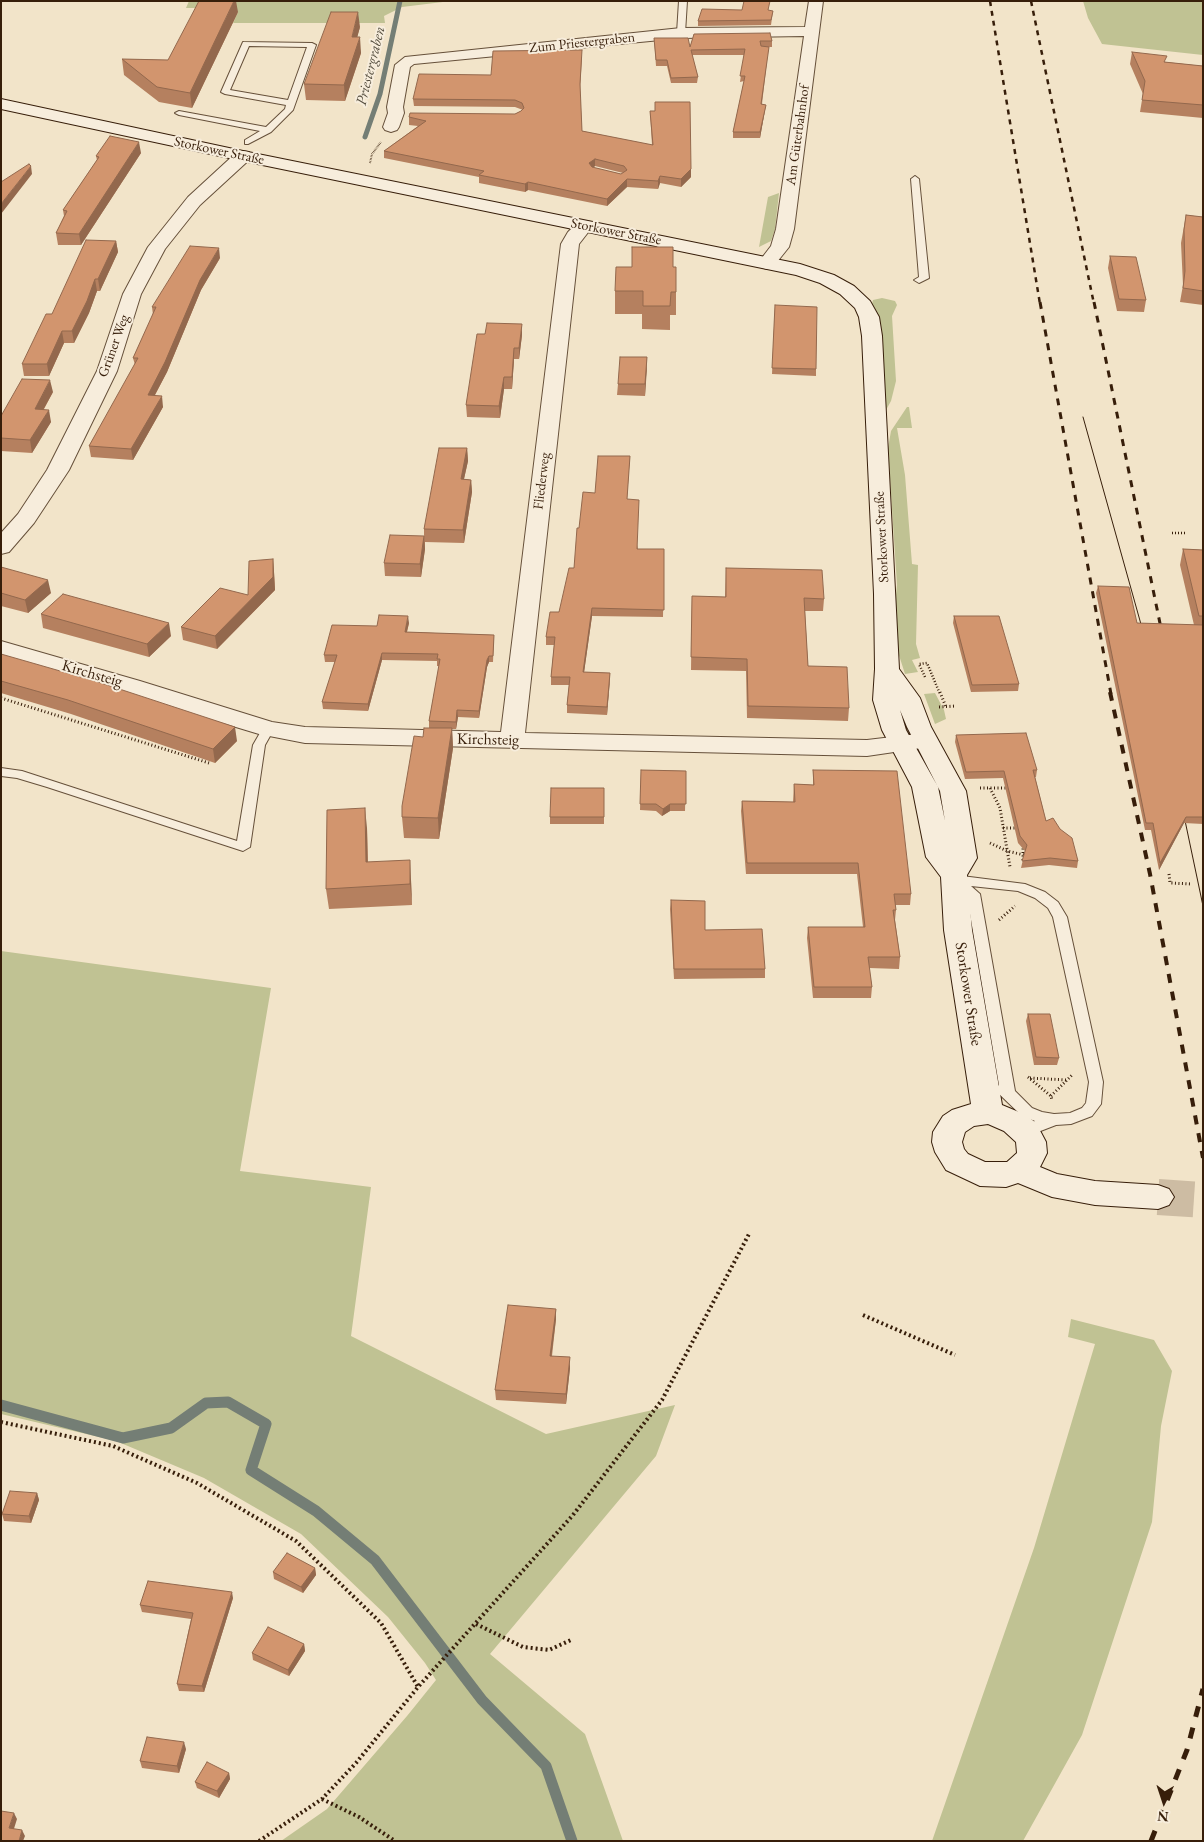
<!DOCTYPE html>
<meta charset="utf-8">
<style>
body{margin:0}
#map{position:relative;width:1204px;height:1842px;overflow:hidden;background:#f2e4c9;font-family:"EB Garamond",serif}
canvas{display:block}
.frame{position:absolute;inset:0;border:2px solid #371e0a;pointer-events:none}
.north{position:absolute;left:1139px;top:1777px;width:50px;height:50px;-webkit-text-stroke:4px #f7eddc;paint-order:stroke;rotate:184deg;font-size:14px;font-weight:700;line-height:20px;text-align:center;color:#371e0a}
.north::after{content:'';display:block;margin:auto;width:18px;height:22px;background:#371e0a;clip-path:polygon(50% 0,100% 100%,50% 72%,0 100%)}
</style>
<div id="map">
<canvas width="1204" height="1842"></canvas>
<div class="frame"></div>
<div class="north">N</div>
</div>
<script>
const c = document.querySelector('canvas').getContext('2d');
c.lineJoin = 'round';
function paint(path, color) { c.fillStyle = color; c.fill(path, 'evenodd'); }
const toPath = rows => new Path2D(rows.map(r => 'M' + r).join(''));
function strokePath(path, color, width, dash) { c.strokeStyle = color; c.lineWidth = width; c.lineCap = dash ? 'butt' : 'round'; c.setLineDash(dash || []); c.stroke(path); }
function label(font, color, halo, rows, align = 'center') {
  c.font = font + ' "EB Garamond",serif'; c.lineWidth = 4; c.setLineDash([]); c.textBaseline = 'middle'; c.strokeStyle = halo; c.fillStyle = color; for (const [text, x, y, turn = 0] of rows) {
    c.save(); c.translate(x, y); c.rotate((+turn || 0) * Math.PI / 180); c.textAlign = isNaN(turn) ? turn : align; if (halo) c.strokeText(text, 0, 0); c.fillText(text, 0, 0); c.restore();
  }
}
const green = toPath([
 [189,1,451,1,402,7,384,16,385,23,233,23,238,12,200,11,201,8,186,8],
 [1083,1,1203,1,1203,55,1102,44,1088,18],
 [779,193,775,229,771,241,759,247,768,197],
 [882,298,895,301,897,305,892,316,896,381,891,401,886,410,882,338,877,312,872,304,873,300],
 [907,407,909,407,912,428,897,428,905,475,912,564,918,565,916,644,920,658,912,660,918,672,905,674,897,649,895,604,897,585,888,448,891,431],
 [935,693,944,710,946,719,935,724,924,694],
 [1,951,271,988,240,1171,371,1187,351,1336,546,1434,675,1405,656,1456,490,1654,585,1734,623,1841,281,1841,327,1809,407,1716,436,1680,425,1663,388,1617,301,1534,204,1478,116,1441,1,1414],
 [1071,1319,1154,1340,1172,1371,1161,1426,1152,1522,1082,1735,1023,1841,932,1841,1034,1548,1095,1344,1068,1337]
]);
const streamFar1 = toPath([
 [365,137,380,94,400,1]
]);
const stream = toPath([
 [1,1405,123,1438,171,1428,206,1403,228,1402,266,1424,251,1470,316,1511,375,1560,482,1700,546,1766,572,1841]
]);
const secondaryTunnel = toPath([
 [1158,1197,1203,1200]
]);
const pathFar3 = toPath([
 [370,163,372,154,381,142]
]);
const pathFar2 = toPath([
 [1172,533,1186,533],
 [925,677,919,664,927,663,940,694]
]);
const pathFar1 = toPath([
 [940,692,946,707],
 [1,698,209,763],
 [939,707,956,706],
 [980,788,1009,788],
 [990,788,1000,808,1010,867],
 [1003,828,1018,828],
 [990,843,1007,851,1024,855],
 [1023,845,1023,861],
 [1169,874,1170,883,1192,884],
 [999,920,1015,906],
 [1028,1077,1051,1096,1052,1100],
 [1030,1078,1067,1080],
 [1051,1096,1073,1074]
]);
const path = toPath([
 [863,1315,955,1355],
 [1,1422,113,1446,197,1483,296,1541,381,1623,418,1687],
 [476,1624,523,1647,549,1650,571,1640],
 [322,1799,359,1817,395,1841],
 [259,1841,322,1799,356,1763,418,1687,573,1515,662,1400,749,1234]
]);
const service = toPath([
 [679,1,687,1,685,33,681,35,677,33,679,1],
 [243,42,312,43,316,45,293,110,271,132,248,144,245,144,245,140,260,131,179,115,175,113,179,111,266,127,285,109,286,105,225,94,221,92,243,42],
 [249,46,307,47,288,100,230,90,249,46],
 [915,176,919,179,929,278,919,283,914,280,919,277,911,179,915,176],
 [268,725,274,729,265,745,250,847,243,851,47,787,17,778,1,776,1,768,22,771,237,841,253,745,264,726,268,725],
 [954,875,1025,884,1045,892,1058,902,1067,917,1103,1082,1101,1104,1092,1116,1071,1124,1056,1125,1025,1137,1020,1135,1017,1131,1020,1127,1035,1121,1022,1116,995,1090,999,1085,967,896,947,879,949,876,954,875],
 [971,886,1018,891,1035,898,1048,908,1053,917,1089,1082,1086,1103,1082,1108,1070,1113,1054,1114,1042,1112,1032,1108,1015,1091,980,894,971,886]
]);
const minor = toPath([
 [809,1,823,1,794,229,789,247,773,267,767,269,761,267,758,263,771,246,776,229,804,36,681,38,414,64,410,67,403,107,404,113,399,127,397,130,391,132,385,130,383,127,388,113,387,107,395,65,405,57,681,28,805,27,809,1],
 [243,151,249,152,251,156,249,160,200,205,165,249,141,294,117,371,69,470,34,523,9,552,1,554,1,533,18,514,47,470,97,371,123,294,148,247,188,197,237,152,243,151],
 [584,221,590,222,593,226,579,244,525,733,867,740,926,733,935,736,938,741,935,746,867,756,305,743,259,734,1,656,1,641,140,681,272,722,305,727,501,732,561,244,568,232,578,222,584,221]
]);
const secondary = toPath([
 [1,99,243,151,800,264,834,275,854,286,870,301,879,317,882,336,899,669,920,698,931,727,966,791,977,858,967,875,972,930,1002,1105,1026,1115,1036,1123,1046,1142,1047,1153,1040,1167,1057,1174,1095,1181,1158,1185,1169,1189,1174,1197,1169,1205,1158,1209,1095,1205,1052,1197,1018,1183,1006,1187,980,1186,946,1170,935,1152,932,1142,933,1132,943,1116,952,1110,971,1104,944,930,941,877,926,857,912,787,882,730,873,700,875,669,874,594,862,336,859,317,855,308,840,294,820,283,796,275,243,161,1,109,1,99],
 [900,710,907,727,940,791,945,821,938,787,906,730,900,710],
 [988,1124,1004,1131,1016,1142,1017,1153,1007,1162,985,1162,968,1154,964,1149,962,1142,965,1132,974,1126,988,1124]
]);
const tram = toPath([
 [1083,417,1144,635],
 [1183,811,1203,906]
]);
const railFar3 = toPath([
 [990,1,1040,304],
 [1031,1,1094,304]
]);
const railFar2 = toPath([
 [1040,302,1111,694],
 [1094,302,1163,638]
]);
const railFar1 = toPath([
 [1110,692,1150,874,1203,1158]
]);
const rail = toPath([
 [1151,1841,1187,1750,1203,1689]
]);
const wall = toPath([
 [742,10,773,11,771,25,698,26,698,21],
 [238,12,192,108,159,102,124,75,122,59,168,60],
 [360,27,357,37,361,53,345,101,306,100,304,84],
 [694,34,772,41,772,47,768,47,769,47,768,52,762,104,766,105,765,110,760,138,733,138,733,132,744,81,740,82,744,55,692,55,698,77,697,83,671,83,667,66,656,66,654,38,690,47],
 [1132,52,1166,62,1203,66,1203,118,1140,112,1143,94,1130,64],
 [582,57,580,89,582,131,652,145,650,111,655,111,655,102,691,177,681,187,660,183,658,189,627,187,607,206,528,190,525,192,479,183,479,177,384,158,384,151,418,126,409,125,409,117,515,114,523,110,515,107,414,106,413,99,491,75],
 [595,166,623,173,621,174,593,168],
 [141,153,81,245,58,245,56,233,64,216,63,210,97,160,96,156],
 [1186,215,1203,217,1203,305,1180,302,1183,285,1181,243],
 [116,241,118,252,100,291,97,291,89,313,74,343,64,343,49,376,24,376,22,364,52,314],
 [1110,256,1146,300,1144,312,1117,311,1108,268],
 [220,258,201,290,167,372,155,395,163,407,133,460,91,457,89,446,135,365,133,358,153,315,152,307],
 [673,267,676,292,676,315,670,315,670,330,642,329,642,314,615,314,615,291],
 [775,305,816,369,816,376,772,374],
 [522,335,519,359,514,359,512,389,504,389,500,418,467,417,466,405],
 [647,357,645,396,617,395,618,384],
 [53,392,44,409,51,422,32,453,1,451,1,416],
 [467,448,468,461,464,479,471,480,472,492,464,543,425,542,425,549,421,577,385,576,384,563,424,536,424,529],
 [630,456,627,499,638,549,664,549,663,617,592,616,584,672,610,673,607,715,567,713,567,705,569,685,551,685,551,677,554,645,546,645,546,637,559,612,574,568,579,528,595,493],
 [1183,549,1203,550,1203,824,1184,823,1159,870,1151,830,1145,830,1096,593,1098,586,1137,623,1194,625,1180,565],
 [273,559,274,572,275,590,217,649,183,640,181,627,248,595],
 [1,567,51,593,28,613,1,606],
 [726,568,824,599,823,611,805,611,808,666,849,708,848,721,747,718,746,671,691,670,692,596,725,597],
 [41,614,171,636,149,657,43,628],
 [954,616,1019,684,1018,691,971,692,953,623],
 [409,623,407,632,494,635,493,662,489,662,487,667,479,718,458,717,456,729,452,729,453,748,439,839,404,838,402,817,423,737,429,728,429,721,439,666,437,666,437,661,382,660,368,711,323,709,322,702,335,662,325,662,324,655],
 [1,654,237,741,215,763,71,714,1,693],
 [956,735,1037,770,1036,777,1035,777,1046,821,1078,861,1077,868,1049,865,1021,868,1025,851,1018,843,1003,778,965,779,955,742],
 [641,770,686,771,685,811,670,811,662,816,656,811,640,810],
 [813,770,911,894,910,905,895,905,896,910,895,920,900,957,899,969,869,968,872,987,871,998,813,998,807,938,808,927,863,927,857,874,746,874,741,811,742,801,793,802,794,784,813,785],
 [604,788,604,824,550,824,550,817],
 [367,828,368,862,411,880,412,905,329,909,326,889],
 [671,900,705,930,765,969,765,978,674,979,670,909],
 [1028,1014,1059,1058,1057,1065,1034,1065,1026,1021],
 [556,1309,556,1319,552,1356,570,1368,566,1404,496,1400,495,1390],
 [37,1493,39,1500,31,1523,4,1521,2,1514],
 [315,1568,316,1575,303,1593,274,1579,273,1572],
 [233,1598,204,1692,179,1691,177,1684,191,1619,142,1612,140,1605],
 [304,1644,305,1651,289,1676,253,1660,252,1653],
 [186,1749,179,1773,142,1768,140,1761],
 [229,1773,230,1779,219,1798,197,1788,195,1782]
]);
const shadedWall = toPath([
 [234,1,236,1,238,12,192,108,190,93],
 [358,12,360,27,353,53,352,37],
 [360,37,361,53,345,101,344,85],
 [766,105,765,110,760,138,760,132],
 [139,142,141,153,81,245,79,234],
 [595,159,595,166,589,171,589,163],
 [31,166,32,174,1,214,1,204],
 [691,169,691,177,681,187,681,179],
 [660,176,660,183,658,189,658,181],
 [627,179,627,187,607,206,607,199],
 [528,182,528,190,525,192,525,184],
 [116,241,118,252,100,291,98,279],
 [219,248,220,258,201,290,167,372,149,406,148,395,200,280],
 [95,279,97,291,89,313,74,343,72,331],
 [522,324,522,335,519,359,519,348],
 [62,331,64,343,49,376,47,364],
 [514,348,514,359,512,389,512,377],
 [647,357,647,368,645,396,645,384],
 [504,377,504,389,500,418,499,406],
 [50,380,53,392,37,421,35,409],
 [162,396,163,407,133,460,131,449],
 [49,410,51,422,32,453,30,440],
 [467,448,468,461,461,492,461,479],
 [471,480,472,492,464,543,463,530],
 [424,536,425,549,421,577,420,564],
 [273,559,274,572,275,590,217,649,215,636,273,577],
 [48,580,51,593,28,613,25,600],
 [592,608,592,616,583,680,583,672],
 [408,616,409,623,405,639,405,632],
 [169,623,171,636,149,657,147,644],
 [382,653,382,660,368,711,368,704],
 [489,656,489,662,487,667,479,718,479,711,487,660],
 [610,673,610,680,607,715,607,707],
 [457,710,458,717,456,729,456,722],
 [235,727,237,741,215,763,213,749],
 [452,728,453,748,439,839,438,818],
 [670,804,670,811,662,816,663,809],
 [365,808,367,828,368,883,366,862],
 [1186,817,1184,823,1159,870,1160,863],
 [410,860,411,880,412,905,410,884],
 [556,1309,556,1319,550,1366,550,1356],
 [570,1357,570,1368,566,1404,566,1394],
 [37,1493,39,1500,31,1523,29,1516],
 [315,1568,316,1575,303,1593,301,1587],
 [232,1592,233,1598,204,1692,202,1686],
 [304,1644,305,1651,289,1676,288,1670],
 [184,1742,186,1749,179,1773,177,1766],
 [229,1773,230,1779,219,1798,217,1791],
 [14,1813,17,1819,12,1835,9,1828],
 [22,1830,25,1836,23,1841,19,1841]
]);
const building = toPath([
 [199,1,234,1,190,93,157,87,122,59,168,60,199,1],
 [744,1,770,1,768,10,773,11,771,20,698,21,702,9,742,10,744,1],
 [331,12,358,12,352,37,360,37,344,85,304,84,331,12],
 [770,33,772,41,760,41,761,46,769,47,761,104,766,105,760,132,733,132,745,76,740,76,745,49,691,50,698,77,671,78,667,60,656,60,654,38,688,38,690,47,694,34,770,33],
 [582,50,580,84,582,131,653,145,650,111,655,111,655,102,690,102,691,169,681,179,660,176,658,181,627,179,607,199,528,182,525,184,479,175,484,171,384,151,426,121,409,117,410,113,515,114,521,111,524,108,522,103,515,100,413,99,419,74,491,75,493,51,582,50],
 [595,159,624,166,627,170,621,174,592,167,589,163,595,159],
 [1132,52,1167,56,1164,62,1203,66,1203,105,1142,100,1145,81,1132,52],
 [110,136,139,142,79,234,56,233,67,211,63,210,99,157,96,156,110,136],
 [29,164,31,166,1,204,1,182,29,164],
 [1186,215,1203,217,1203,291,1183,288,1185,271,1184,230,1186,215],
 [86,240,116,241,98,279,95,279,87,301,72,331,62,331,47,364,22,364,46,314,52,314,86,240],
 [190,246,219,248,200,280,165,362,148,395,162,396,131,449,89,446,138,358,133,358,156,307,152,307,190,246],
 [632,247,673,247,673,267,676,267,676,292,671,292,670,306,643,306,643,291,615,291,616,267,632,267,632,247],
 [1110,256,1136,257,1146,300,1119,299,1110,256],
 [775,305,817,307,816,369,772,368,775,305],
 [487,323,522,324,519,348,514,348,512,377,504,377,499,406,466,405,477,334,485,334,487,323],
 [620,357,647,357,645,384,618,384,620,357],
 [22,379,50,380,35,409,49,410,30,440,1,438,1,416,22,379],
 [439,448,467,448,461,479,471,480,463,530,424,529,439,448],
 [598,456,630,456,627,499,639,500,637,549,664,549,664,610,592,608,583,672,610,673,607,707,567,705,570,677,551,677,555,637,546,637,550,612,559,612,569,568,574,568,577,528,579,528,583,492,595,493,598,456],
 [390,535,424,536,420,564,384,563,390,535],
 [1183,549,1203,550,1203,616,1199,616,1183,549],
 [273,559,273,577,215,636,181,627,220,588,248,595,249,561,273,559],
 [1,567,48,580,25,600,1,593,1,567],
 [726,568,822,570,824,599,804,598,808,666,847,667,849,708,748,706,747,659,691,657,692,596,726,597,726,568],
 [1098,586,1129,587,1137,623,1203,625,1203,817,1186,817,1160,863,1153,823,1146,823,1098,586],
 [63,594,169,623,147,644,41,614,63,594],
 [379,615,408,616,405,632,494,635,493,656,489,656,487,660,479,711,457,710,456,722,429,721,440,659,437,659,438,654,382,653,368,704,322,702,337,655,324,655,332,625,377,626,379,615],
 [954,616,999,616,1019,684,972,685,954,616],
 [1,654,95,681,235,727,213,749,68,700,1,681,1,654],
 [424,728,452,728,438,818,402,817,402,806,414,736,423,737,424,728],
 [1026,733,1037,770,1033,770,1046,821,1053,818,1060,829,1072,838,1078,861,1050,858,1022,861,1027,845,1020,836,1004,771,966,772,956,735,1026,733],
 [641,770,686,771,686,804,670,804,663,809,656,804,640,804,641,770],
 [813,770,897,771,911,894,894,894,896,910,893,910,900,957,868,957,872,987,814,987,808,927,865,927,858,863,747,863,742,801,795,802,794,784,814,785,813,770],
 [551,788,604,788,604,817,550,817,551,788],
 [365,808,366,862,410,860,410,884,326,889,327,810,365,808],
 [671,900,705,901,705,930,762,929,765,969,674,969,671,900],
 [1028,1014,1050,1014,1059,1058,1036,1057,1028,1014],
 [508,1305,556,1309,550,1356,570,1357,566,1394,495,1390,508,1305],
 [10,1491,37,1493,29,1516,2,1514,10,1491],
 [287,1553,315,1568,301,1587,273,1572,287,1553],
 [148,1581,232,1592,202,1686,177,1684,193,1613,140,1605,148,1581],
 [268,1627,304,1644,288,1670,252,1653,268,1627],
 [147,1737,184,1742,177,1766,140,1761,147,1737],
 [207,1762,229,1773,217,1791,195,1782,207,1762],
 [1,1811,14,1813,9,1828,22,1830,19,1841,1,1841,1,1811]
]);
const farStreetnames = [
 ["Zum Priestergraben",582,43,-6],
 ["Am Güterbahnhof",798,135,-82],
 ["Storkower Straße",219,151,12],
 ["Storkower Straße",616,232,11],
 ["Grüner Weg",114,346,-70],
 ["Fliederweg",542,481,-83],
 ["Storkower Straße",882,537,-93]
];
const farWaternames = [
 ["Priestergraben",371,66,-76]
];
const streetNames = [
 ["Kirchsteig",92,674,16],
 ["Kirchsteig",488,740,1],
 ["Storkower Straße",968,994,81]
];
paint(green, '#c0c293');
strokePath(streamFar1, '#747e75', 5);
strokePath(stream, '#747e75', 11);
strokePath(secondaryTunnel, '#cdbca3', 36, [36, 18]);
strokePath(service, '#66503a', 2);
strokePath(minor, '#66503a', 2);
strokePath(secondary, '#371e0a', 2);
strokePath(pathFar3, '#371e0a', 2, [0.5, 1]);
strokePath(pathFar2, '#371e0a', 2.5, [1, 2]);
strokePath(pathFar1, '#371e0a', 3, [1, 2.5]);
strokePath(path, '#371e0a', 4, [2, 3]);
paint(service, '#f7eddc');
paint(minor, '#f7eddc');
paint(secondary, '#f7eddc');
strokePath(tram, '#371e0a', 1);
strokePath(railFar3, '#371e0a', 2.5, [5, 5]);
strokePath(railFar2, '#371e0a', 3, [7, 7]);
strokePath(railFar1, '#371e0a', 4, [9, 9]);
strokePath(rail, '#371e0a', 5, [11, 11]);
paint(wall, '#b5805f');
paint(shadedWall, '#93684d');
paint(building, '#d2956e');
strokePath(building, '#93684d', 1);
label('14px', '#371e0a', '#f7eddc', farStreetnames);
label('italic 15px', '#554e3f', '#f7eddc', farWaternames);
label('16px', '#371e0a', '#f7eddc', streetNames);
</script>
